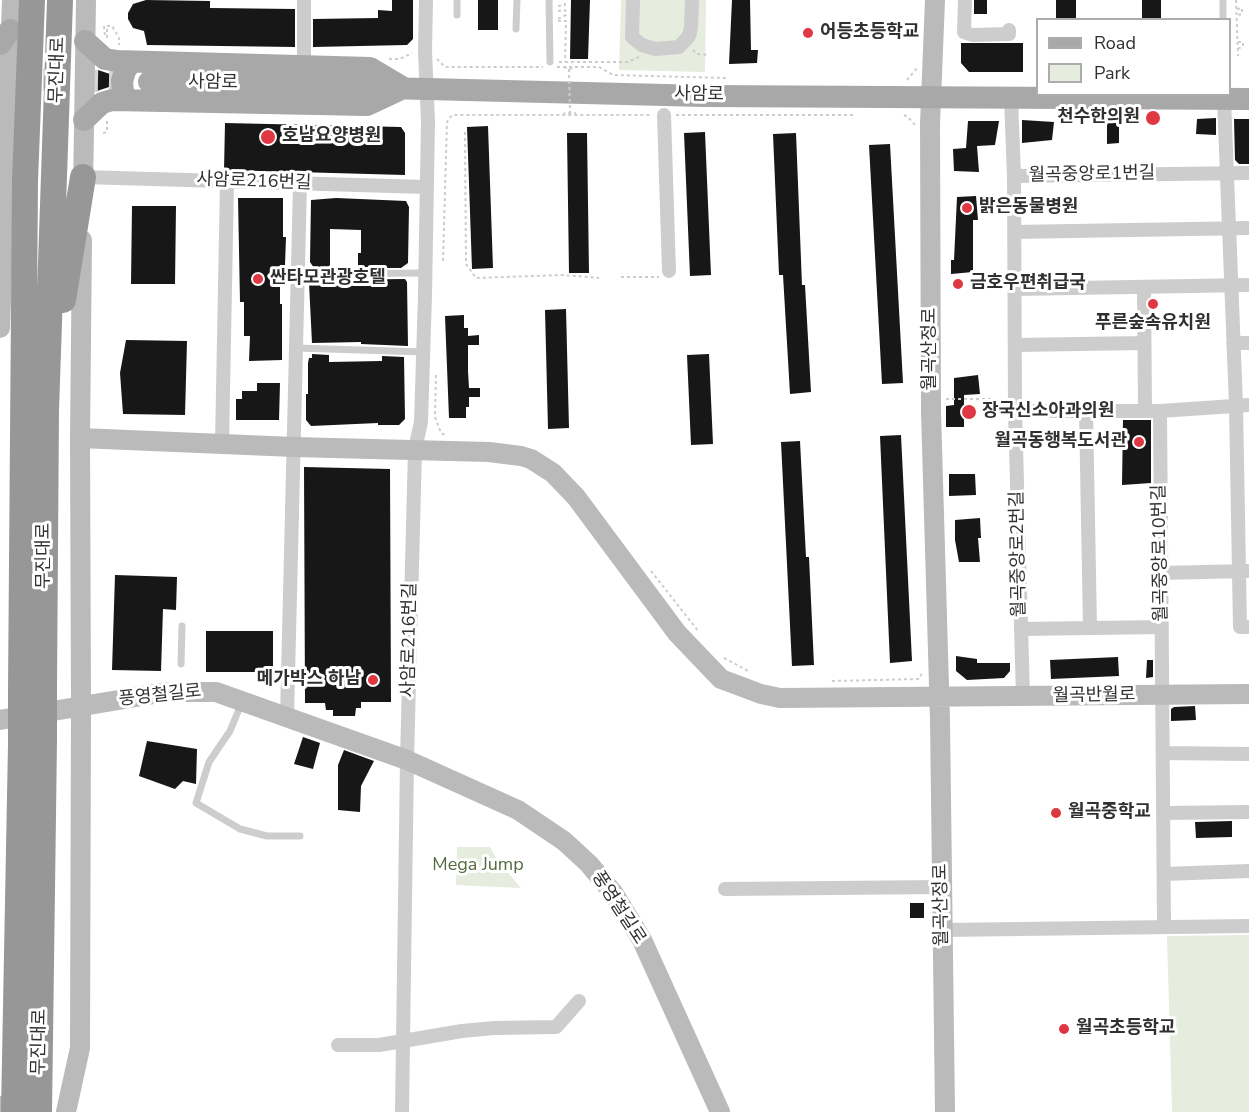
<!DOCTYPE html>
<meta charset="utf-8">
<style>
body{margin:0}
#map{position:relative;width:1249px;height:1112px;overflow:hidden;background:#fff;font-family:"Nunito Sans",sans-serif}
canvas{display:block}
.legend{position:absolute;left:1036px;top:18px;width:195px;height:78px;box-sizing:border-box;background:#fff;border:2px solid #acacac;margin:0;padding:8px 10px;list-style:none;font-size:18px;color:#303030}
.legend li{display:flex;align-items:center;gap:12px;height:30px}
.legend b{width:30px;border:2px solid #acacac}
</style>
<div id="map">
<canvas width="1249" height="1112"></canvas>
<ul class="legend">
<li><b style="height:8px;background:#a8a8a8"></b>Road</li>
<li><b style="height:16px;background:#e6ecde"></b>Park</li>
</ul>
</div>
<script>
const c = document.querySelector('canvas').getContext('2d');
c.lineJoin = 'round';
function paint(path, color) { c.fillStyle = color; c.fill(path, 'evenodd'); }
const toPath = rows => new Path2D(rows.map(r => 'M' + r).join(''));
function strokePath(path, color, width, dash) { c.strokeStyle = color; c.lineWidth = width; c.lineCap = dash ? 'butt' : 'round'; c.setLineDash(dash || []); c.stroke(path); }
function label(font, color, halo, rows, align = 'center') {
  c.font = font + ' "Nunito Sans","Noto Sans KR",sans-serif'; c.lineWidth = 6; c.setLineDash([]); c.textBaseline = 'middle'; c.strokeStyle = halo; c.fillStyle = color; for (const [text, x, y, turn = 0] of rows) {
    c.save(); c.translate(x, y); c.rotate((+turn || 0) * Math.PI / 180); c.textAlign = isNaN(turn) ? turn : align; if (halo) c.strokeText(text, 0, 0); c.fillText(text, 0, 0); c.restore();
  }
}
const green = toPath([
 [621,0,706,0,705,72,619,70],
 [457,847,490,847,496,858,521,888,456,885],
 [1249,935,1249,1112,1172,1112,1167,936]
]);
const building = toPath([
 [146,0,210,1,210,8,295,9,295,47,147,45,144,31,133,28,128,19,128,13,133,4],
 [392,0,413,0,413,39,407,45,313,47,313,19,378,18,378,10,392,11],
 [478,0,498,0,498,30,478,30],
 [571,0,590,0,588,59,570,59],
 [732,0,750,0,751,50,758,50,757,63,729,64],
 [974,0,987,0,987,14,974,14],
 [1056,0,1076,0,1076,20,1056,20],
 [1142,0,1161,0,1161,20,1142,20],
 [961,43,1023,43,1023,72,969,72,961,63],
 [98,70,110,74,109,87,97,91],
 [1216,118,1216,135,1196,134,1197,119],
 [1234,119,1249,119,1249,164,1239,164,1235,160],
 [1022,120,1054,122,1052,140,1022,143],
 [1107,120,1119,120,1119,143,1107,144],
 [968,121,999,121,995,145,977,146,979,172,954,171,953,149,966,148],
 [225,123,401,127,405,133,405,175,224,170],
 [488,126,493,268,472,269,467,127],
 [705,132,711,275,690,276,684,133],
 [567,133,587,133,589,273,569,273],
 [796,133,802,285,805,285,811,392,790,394,783,275,779,275,773,134],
 [890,144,903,383,882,384,869,145],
 [976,196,978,220,973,220,973,272,951,274,951,260,954,260,957,197],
 [238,198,283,198,283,237,286,237,285,265,280,265,280,304,282,304,282,360,249,361,250,336,244,336,244,302,240,302],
 [336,198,406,201,409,207,408,263,401,268,358,268,358,253,361,253,361,230,330,229,330,268,314,268,310,262,311,200],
 [132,206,176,206,175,284,131,284],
 [405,279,407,282,408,346,361,344,361,342,312,343,309,283,312,280],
 [566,309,569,428,548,429,545,310],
 [464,315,464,328,468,328,468,336,479,335,479,345,468,345,468,371,469,388,480,388,480,397,469,397,469,407,466,407,466,418,449,418,445,316],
 [126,340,187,341,185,415,123,414,120,373],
 [312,354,329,355,329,362,382,361,382,356,404,357,405,419,399,425,378,425,378,423,311,426,306,420,306,394,308,394,308,363,309,358,312,358],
 [709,354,713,444,691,445,687,355],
 [978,375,980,394,964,395,964,427,946,427,946,406,954,405,954,378],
 [257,383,280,383,279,420,236,420,236,399,242,399,242,391,257,391],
 [1123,420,1151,420,1151,483,1122,485],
 [901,435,912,661,890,663,880,436],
 [800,441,806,557,809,557,814,665,792,666,781,442],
 [304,467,390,469,391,702,361,702,361,708,356,708,355,716,333,716,333,710,326,710,325,703,305,703],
 [949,474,975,474,976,495,949,496],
 [980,518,981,538,978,538,980,562,959,562,955,540,955,520],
 [115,575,177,577,176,610,163,609,161,671,112,670],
 [206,631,273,631,273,672,206,672],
 [956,656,977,659,977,663,1010,663,1010,671,1004,678,967,680,956,671],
 [1118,657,1119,676,1051,679,1050,660],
 [1147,660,1153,660,1153,677,1146,678],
 [1195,706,1196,720,1171,721,1171,709,1174,707],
 [303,737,320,743,313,769,294,764],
 [147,741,197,749,196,784,183,781,175,789,139,776],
 [344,750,374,761,361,786,360,812,338,810,338,765],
 [1232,821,1232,837,1196,838,1195,822],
 [910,903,924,903,924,918,910,918]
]);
const primaryTunnel = toPath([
 [10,79,149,82]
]);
const path = toPath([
 [1236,0,1238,56],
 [558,6,565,5,565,0],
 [1237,9,1242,8,1242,14,1237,15],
 [558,11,565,10,566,15,558,19],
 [558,21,566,21,565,62],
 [105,35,104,26,112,26,119,38,119,45],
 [107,38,107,26],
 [1238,42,1243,42,1243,45,1241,48,1238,48],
 [693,50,697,54,709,55],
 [389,59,400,59,412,53],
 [437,59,445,67,543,67],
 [559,62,628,62,639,57],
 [557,67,599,67,613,75,726,78],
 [564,67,569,69,577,67],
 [907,80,917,68],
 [563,115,565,113,575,113,576,115],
 [676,115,853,115],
 [904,115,908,117,915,125],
 [465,132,466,264,476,278,562,275,599,278],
 [103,133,107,132,107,121],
 [443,261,447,122,452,115,652,115],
 [621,277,659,277],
 [436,375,435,417,441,433,445,435],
 [946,399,1003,399],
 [651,571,699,632],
 [724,658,750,672],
 [832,681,919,679,923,671]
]);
const lane = toPath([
 [549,0,550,62],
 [1223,0,1223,20],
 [457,15,457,0],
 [516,29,517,0],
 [297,274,425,273],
 [296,348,424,352],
 [181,664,182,626],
 [242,702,230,731,209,762,196,803,240,829,267,836,300,836]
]);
const street = toPath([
 [633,0,632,37,642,45,655,49,679,47,689,36,691,28,692,0],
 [965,0,964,32,972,35,1009,34,1009,30],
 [304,56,304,0],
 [1011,99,1014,176,1015,411,1023,697],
 [1224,99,1236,405,1240,627,1249,627],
 [664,115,669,271],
 [1014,176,1249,173],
 [83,177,426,187],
 [1014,232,1249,228],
 [1144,287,1145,410],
 [1015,289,1249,285],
 [1233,343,1249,343],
 [1015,345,1144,343],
 [1015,411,1160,411,1249,405],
 [1086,411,1090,628],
 [1160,411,1164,927],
 [222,444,227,182],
 [1161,573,1247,571],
 [1021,629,1162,627],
 [287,717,300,184],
 [1163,753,1249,754],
 [1163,813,1249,812],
 [1164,874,1249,871],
 [725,889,942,887],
 [943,930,1249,926],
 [338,1045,379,1045,462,1031,494,1028,556,1027,579,1001],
 [402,1112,407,760,415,449,421,422,425,295,428,122,425,51,426,0]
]);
const secondary = toPath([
 [935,0,930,124,931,412,940,720,945,1112],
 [83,190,86,0],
 [0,328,12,0],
 [80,438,294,447,489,452,521,456,531,459,553,473,576,497,677,633,721,679,761,694,780,698,1249,694],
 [0,720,166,692,216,692,407,760,518,810,564,841,589,864,614,894,642,940,720,1112],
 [0,1106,0,1112],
 [66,1112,80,1048,81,705,80,438,82,240]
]);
const primary = toPath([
 [85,41,105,59,117,61,370,68,402,87],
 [0,44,10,30],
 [149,82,704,96,1249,99],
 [129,100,123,93,122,81,125,71,131,62],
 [84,120,102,103,112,100,367,105,399,90]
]);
const highway = toPath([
 [63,300,83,177],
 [44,686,46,410,60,0],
 [21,690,25,181,32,0],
 [14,1112,21,744],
 [39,1112,44,740]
]);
const pathBridge = toPath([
 [569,69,570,113]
]);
const highwayBridge = toPath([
 [44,686,44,740],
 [21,744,21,690]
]);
const markers = [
 [808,33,6,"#e03843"],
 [1153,118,8,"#e03843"],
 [268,137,8,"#e03843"],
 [967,208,6,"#e03843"],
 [258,279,6,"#e03843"],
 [958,284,6,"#e03843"],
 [1153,304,6,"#e03843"],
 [969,412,8,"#e03843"],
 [1139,442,6,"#e03843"],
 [373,680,6,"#e03843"],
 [1056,813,6,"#e03843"],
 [1064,1029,6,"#e03843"]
];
const poiNames = [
 ["어등초등학교",820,33],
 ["천수한의원",1140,118,"right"],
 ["호남요양병원",282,137],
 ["밝은동물병원",979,208],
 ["싼타모관광호텔",270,279],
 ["금호우편취급국",970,284],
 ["푸른숲속유치원",1153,324,"center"],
 ["장국신소아과의원",982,412],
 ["월곡동행복도서관",1127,442,"right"],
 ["메가박스 하남",361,680,"right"],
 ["월곡중학교",1068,813],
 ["월곡초등학교",1076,1029]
];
const streetNames = [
 ["무진대로",58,70,-88],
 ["사암로",213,83,1],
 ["사암로",699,95,1],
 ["월곡중앙로1번길",1092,175,-1],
 ["사암로216번길",254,182,2],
 ["월곡산정로",931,349,-90],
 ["월곡중앙로10번길",1161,553,-91],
 ["월곡중앙로2번길",1019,554,-91],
 ["무진대로",45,556,-90],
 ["사암로216번길",410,640,-89],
 ["풍영철길로",160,696,-6],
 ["월곡반월로",1094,696,-1],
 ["월곡산정로",942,905,-91],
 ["풍영철길로",618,908,57],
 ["무진대로",40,1042,-89]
];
const parkNames = [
 ["Mega Jump",478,866]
];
paint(green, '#e6ecde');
paint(building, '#171717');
strokePath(primaryTunnel, '#d6d6d6', 22, [22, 11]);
strokePath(path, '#cdcdcd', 2, [3, 3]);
strokePath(lane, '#cdcdcd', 7);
strokePath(street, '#cdcdcd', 14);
strokePath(secondary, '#bababa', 20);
strokePath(primary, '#a8a8a8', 22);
strokePath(highway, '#979797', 26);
strokePath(pathBridge, '#cdcdcd', 2, [3, 3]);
strokePath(highwayBridge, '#979797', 26);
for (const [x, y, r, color] of markers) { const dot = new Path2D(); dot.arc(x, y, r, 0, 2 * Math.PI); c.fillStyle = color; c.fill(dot); strokePath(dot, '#fff', 2); }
label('bold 18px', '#303030', '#fff', poiNames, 'left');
label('18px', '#303030', '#fff', streetNames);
label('18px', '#536a3e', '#fff', parkNames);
</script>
